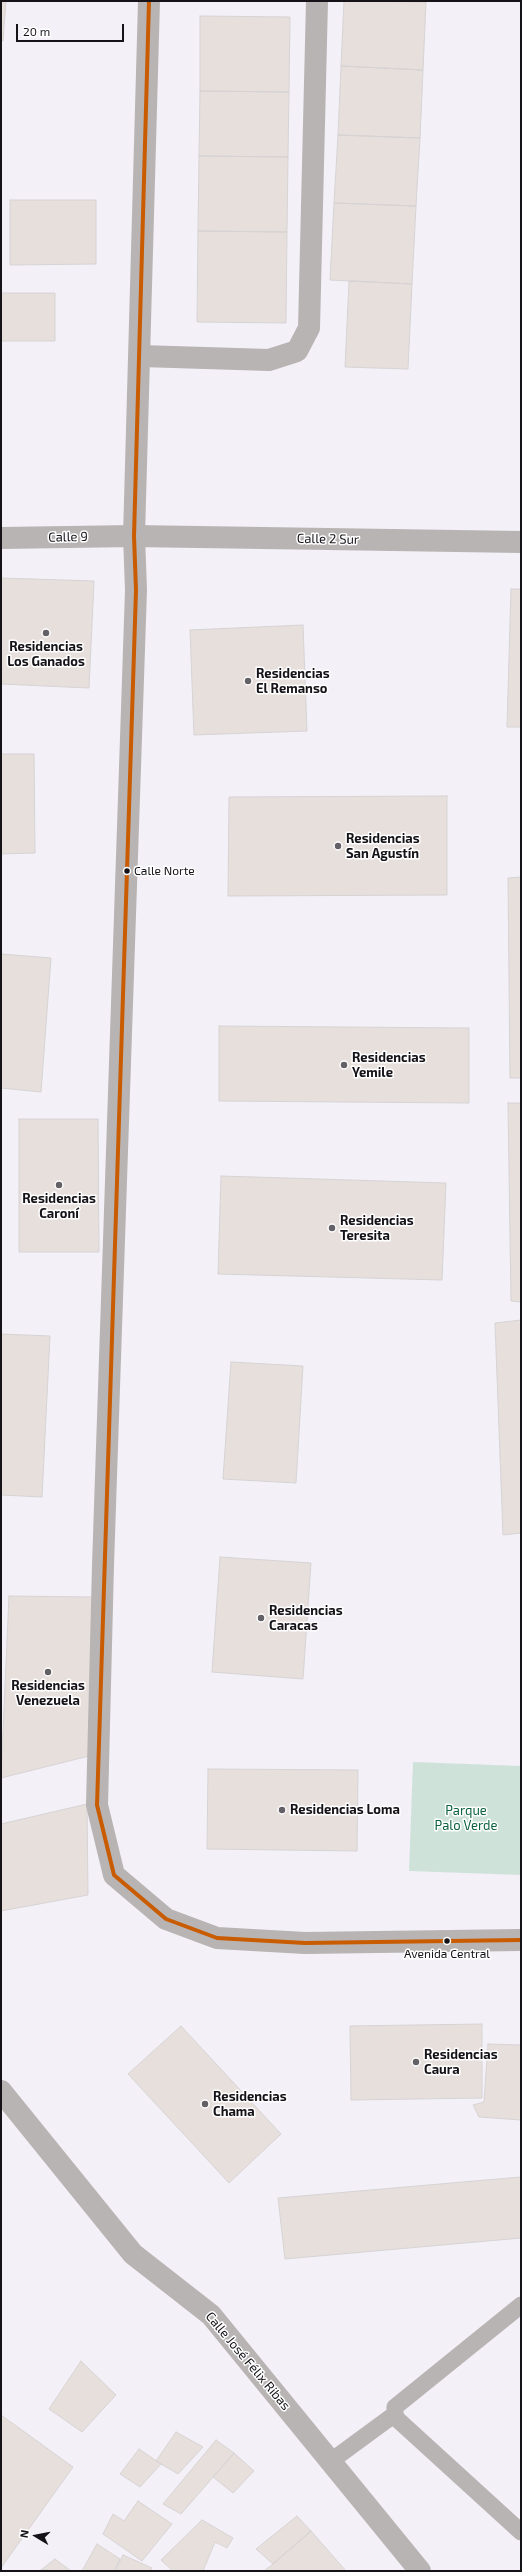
<!DOCTYPE html>
<meta charset="utf-8">
<style>
body{margin:0}
#map{position:relative;width:522px;height:2572px;overflow:hidden;background:#f3f0f8;font-family:"Exo 2",sans-serif}
canvas{display:block}
.frame{position:absolute;inset:0;border:2px solid #151318;pointer-events:none}
.north{position:absolute;left:16px;top:2516px;width:40px;height:40px;-webkit-text-stroke:3px #fff;paint-order:stroke;rotate:280deg;font-size:11px;font-weight:700;line-height:16px;text-align:center;color:#151318}
.north::after{content:'';display:block;margin:auto;width:14px;height:18px;background:#151318;clip-path:polygon(50% 0,100% 100%,50% 72%,0 100%)}
.scale{position:absolute;left:16px;top:24px;width:108px;height:18px;box-sizing:border-box;border:2px solid #151318;border-top:0;padding-left:5px;font-size:12px;line-height:14px;white-space:nowrap;color:#151318;-webkit-text-stroke:3px #fff;paint-order:stroke}
</style>
<div id="map">
<canvas width="522" height="2572"></canvas>
<div class="frame"></div>
<div class="north">N</div>
<div class="scale">20 m</div>
</div>
<script>
const c = document.querySelector('canvas').getContext('2d');
c.lineJoin = 'round';
function paint(path, color) { c.fillStyle = color; c.fill(path, 'evenodd'); }
const toPath = rows => new Path2D(rows.map(r => 'M' + r).join(''));
function strokePath(path, color, width, dash) { c.strokeStyle = color; c.lineWidth = width; c.lineCap = dash ? 'butt' : 'round'; c.setLineDash(dash || []); c.stroke(path); }
function label(font, color, halo, rows, align = 'center') {
  c.font = font + ' "Exo 2",sans-serif'; c.lineWidth = 3; c.setLineDash([]); c.textBaseline = 'middle'; c.strokeStyle = halo; c.fillStyle = color; for (const [text, x, y, turn = 0] of rows) {
    c.save(); c.translate(x, y); c.rotate((+turn || 0) * Math.PI / 180); c.textAlign = isNaN(turn) ? turn : align; if (halo) c.strokeText(text, 0, 0); c.fillText(text, 0, 0); c.restore();
  }
}
const green = toPath([
 [413,1762,521,1766,521,1875,409,1871]
]);
const building = toPath([
 [1,1,6,1,3,41,1,41,1,1],
 [344,1,426,2,423,70,341,66,344,1],
 [200,16,290,17,289,92,200,91,200,16],
 [341,66,423,70,420,138,338,135,341,66],
 [200,91,289,92,288,157,199,156,200,91],
 [338,135,420,138,416,206,334,203,338,135],
 [199,156,288,157,287,232,198,231,199,156],
 [10,200,96,200,96,264,10,265,10,200],
 [334,203,416,206,412,284,330,280,334,203],
 [198,231,287,232,286,323,197,322,198,231],
 [349,281,412,284,408,369,345,367,349,281],
 [1,293,55,293,55,341,1,341,1,293],
 [1,578,94,581,89,688,1,684,1,578],
 [511,589,521,589,521,727,507,727,511,589],
 [303,625,307,731,194,735,190,630,303,625],
 [1,754,34,754,35,853,1,854,1,754],
 [447,796,447,895,228,896,229,797,447,796],
 [521,877,521,1078,510,1078,508,878,521,877],
 [1,954,51,958,41,1092,1,1088,1,954],
 [219,1026,469,1028,469,1103,219,1101,219,1026],
 [508,1103,521,1103,521,1302,511,1301,508,1103],
 [19,1119,98,1119,99,1252,19,1252,19,1119],
 [221,1176,446,1183,442,1280,218,1274,221,1176],
 [521,1320,521,1533,503,1535,495,1323,521,1320],
 [1,1334,50,1336,42,1497,1,1495,1,1334],
 [231,1362,303,1366,296,1483,223,1479,231,1362],
 [220,1557,311,1563,303,1679,212,1672,220,1557],
 [9,1596,93,1597,89,1756,1,1778,9,1596],
 [208,1769,358,1770,357,1851,207,1849,208,1769],
 [87,1804,88,1895,1,1911,1,1824,87,1804],
 [482,2024,482,2098,351,2100,350,2026,482,2024],
 [181,2026,281,2134,229,2183,128,2074,181,2026],
 [488,2044,521,2045,521,2120,479,2117,473,2105,484,2102,488,2044],
 [521,2177,521,2238,285,2259,278,2198,521,2177],
 [81,2361,116,2395,82,2432,49,2409,81,2361],
 [1,2415,73,2467,1,2568,1,2415],
 [176,2432,203,2447,178,2474,156,2461,176,2432],
 [216,2440,234,2453,181,2514,163,2504,216,2440],
 [139,2449,161,2464,140,2487,120,2474,139,2449],
 [234,2453,254,2471,233,2493,213,2477,234,2453],
 [138,2501,172,2524,142,2561,103,2534,113,2514,124,2521,138,2501],
 [297,2516,311,2531,273,2564,256,2549,297,2516],
 [202,2520,233,2538,227,2548,215,2542,203,2571,173,2571,161,2560,202,2520],
 [311,2531,346,2571,264,2571,273,2564,311,2531],
 [97,2544,120,2559,114,2571,82,2571,97,2544],
 [123,2555,152,2568,150,2571,115,2571,123,2555],
 [55,2559,71,2571,41,2570,55,2559]
]);
const service = toPath([
 [521,2305,395,2407,395,2414,397,2419,521,2532],
 [331,2461,395,2414]
]);
const minor = toPath([
 [141,356,269,360,297,351,309,328,317,1],
 [1,538,134,536,521,542],
 [1,2091,133,2254,211,2315,420,2571]
]);
const tertiary = toPath([
 [149,1,134,536,136,590,103,1565,97,1805,114,1875,166,1919,217,1938,305,1943,521,1940]
]);
const bus1 = toPath([
 [149,1,134,536,136,590,97,1805,114,1875,166,1919,217,1938,305,1943,521,1940]
]);
const markers = [
 [46,633,4,"#636066"],
 [248,681,4,"#636066"],
 [338,846,4,"#636066"],
 [127,871,3.5,"#151318"],
 [344,1065,4,"#636066"],
 [59,1185,4,"#636066"],
 [332,1228,4,"#636066"],
 [261,1618,4,"#636066"],
 [48,1672,4,"#636066"],
 [282,1810,4,"#636066"],
 [447,1941,3.5,"#151318"],
 [416,2062,4,"#636066"],
 [205,2104,4,"#636066"]
];
const busNames = [
 ["Calle Norte",134,871],
 ["Avenida Central",447,1954,"center"]
];
const streetNames = [
 ["Calle 9",68,537,-1],
 ["Calle 2 Sur",328,539,1],
 ["Calle José Félix Ribas",248,2361,50]
];
const poiNames = [
 ["Residencias",46,647,"center"],
 ["Los Ganados",46,662,"center"],
 ["Residencias",256,674],
 ["El Remanso",256,689],
 ["Residencias",346,839],
 ["San Agustín",346,854],
 ["Residencias",352,1058],
 ["Yemile",352,1073],
 ["Residencias",59,1199,"center"],
 ["Caroní",59,1214,"center"],
 ["Residencias",340,1221],
 ["Teresita",340,1236],
 ["Residencias",269,1611],
 ["Caracas",269,1626],
 ["Residencias",48,1686,"center"],
 ["Venezuela",48,1701,"center"],
 ["Residencias Loma",290,1810],
 ["Residencias",424,2055],
 ["Caura",424,2070],
 ["Residencias",213,2097],
 ["Chama",213,2112]
];
const parkNames = [
 ["Parque",466,1811],
 ["Palo Verde",466,1826]
];
paint(green, '#cee2da');
paint(building, '#e7dfdc');
strokePath(building, '#d6d3d4', 1);
strokePath(service, '#b8b4b3', 17);
strokePath(minor, '#b8b4b3', 22);
strokePath(tertiary, '#b8b4b3', 22);
strokePath(bus1, '#c95b00', 4);
for (const [x, y, r, color] of markers) { const dot = new Path2D(); dot.arc(x, y, r, 0, 2 * Math.PI); c.fillStyle = color; c.fill(dot); strokePath(dot, '#fff', 1.5); }
label('12px', '#151318', '#fff', busNames, 'left');
label('13px', '#151318', '#fff', streetNames);
label('bold 13px', '#151318', '#fff', poiNames, 'left');
label('13px', '#0d6241', '#fff', parkNames);
</script>
